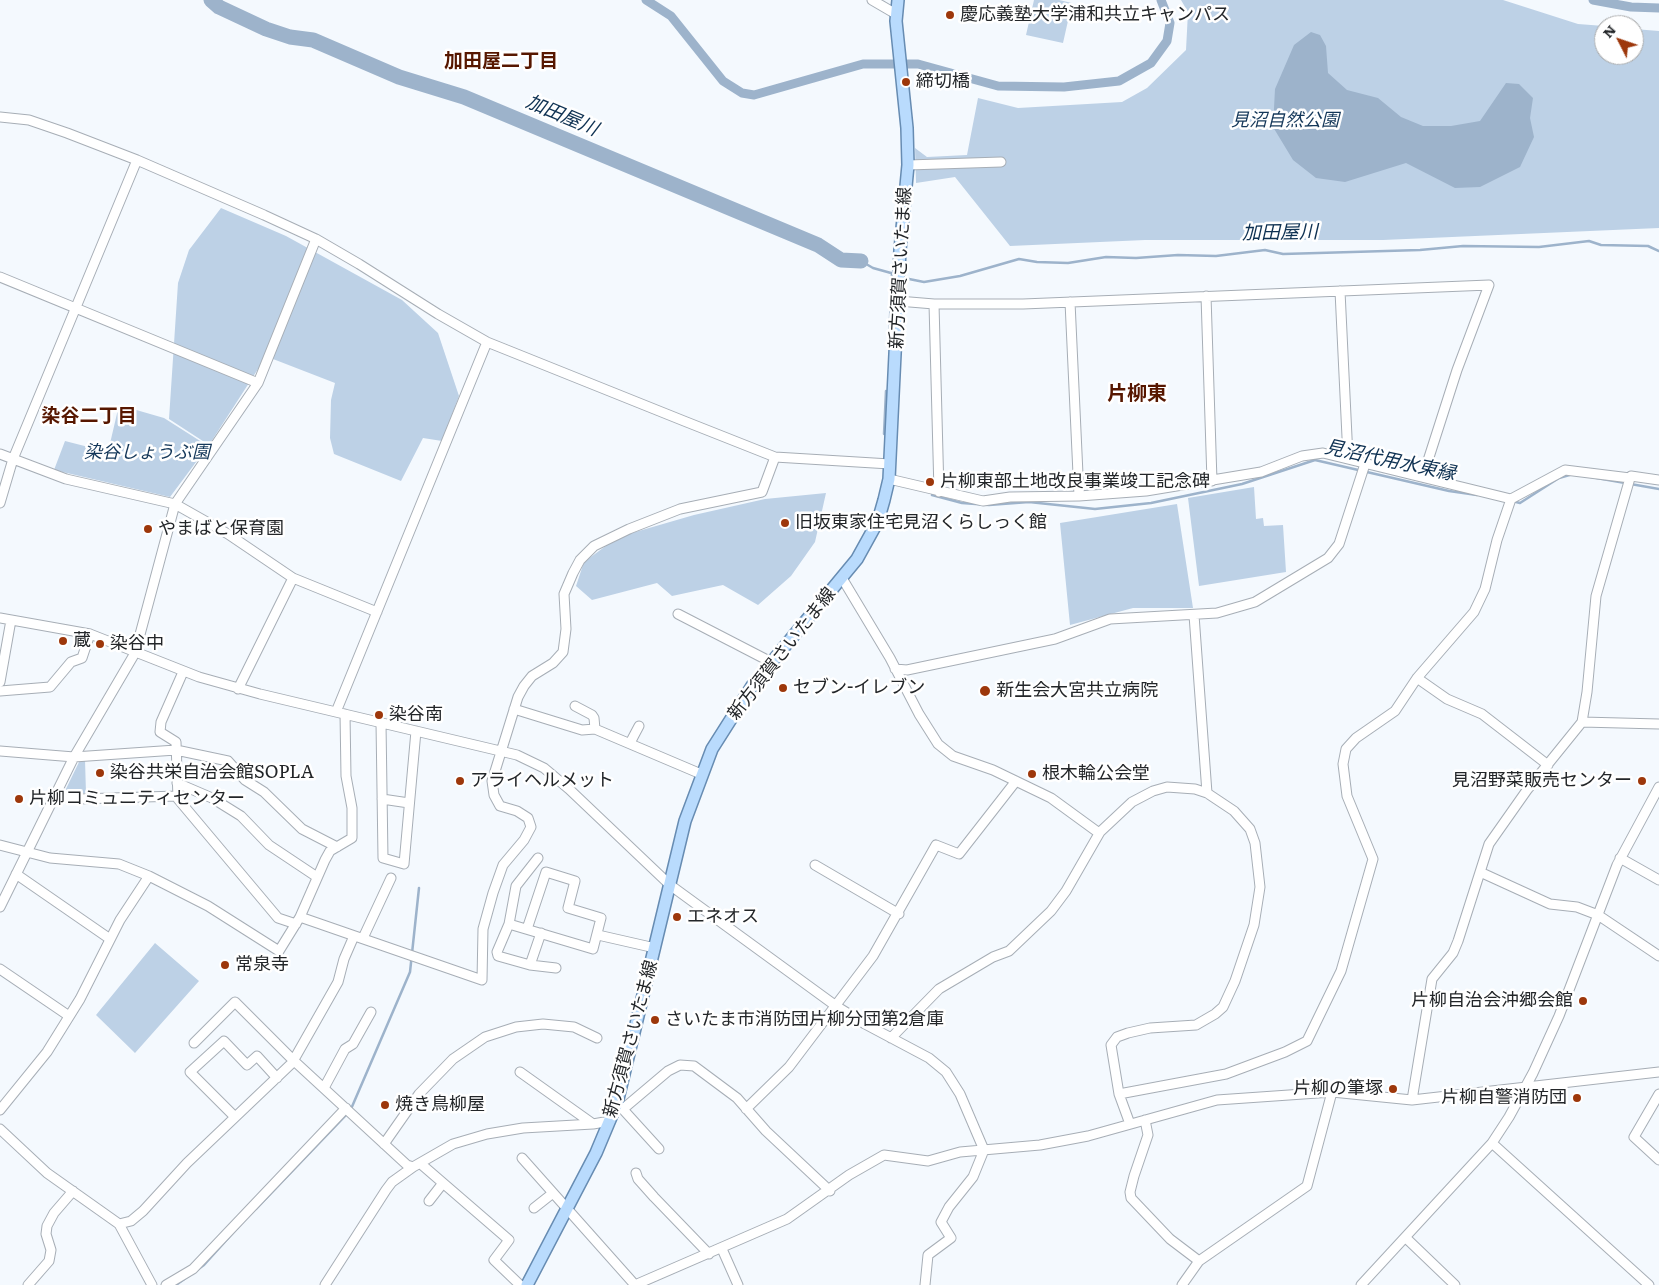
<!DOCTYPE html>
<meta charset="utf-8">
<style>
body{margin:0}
#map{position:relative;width:1659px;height:1285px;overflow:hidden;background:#f4f9fe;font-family:Literata,serif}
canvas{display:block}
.north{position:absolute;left:1594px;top:15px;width:50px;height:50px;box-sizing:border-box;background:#fff;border:1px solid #a7a8a9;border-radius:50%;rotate:311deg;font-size:14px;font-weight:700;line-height:20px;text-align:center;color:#232629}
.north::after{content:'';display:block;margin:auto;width:18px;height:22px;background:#9d370b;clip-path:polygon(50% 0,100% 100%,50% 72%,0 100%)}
</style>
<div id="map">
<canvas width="1659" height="1285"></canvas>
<div class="north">N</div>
</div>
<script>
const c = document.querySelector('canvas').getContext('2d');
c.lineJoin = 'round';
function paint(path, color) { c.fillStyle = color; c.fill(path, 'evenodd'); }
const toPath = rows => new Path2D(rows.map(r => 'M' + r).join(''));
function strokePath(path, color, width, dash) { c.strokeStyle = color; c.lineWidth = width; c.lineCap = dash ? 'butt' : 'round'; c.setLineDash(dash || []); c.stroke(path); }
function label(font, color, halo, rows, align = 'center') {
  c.font = font + ' Literata,"Noto Sans JP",serif'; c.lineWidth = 5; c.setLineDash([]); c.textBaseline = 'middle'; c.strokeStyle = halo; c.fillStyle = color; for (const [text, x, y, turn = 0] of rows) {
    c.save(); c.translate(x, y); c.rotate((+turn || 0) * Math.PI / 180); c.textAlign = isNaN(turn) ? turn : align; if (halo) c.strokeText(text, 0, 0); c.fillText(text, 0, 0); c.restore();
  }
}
const green = toPath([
 [1034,0,1059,0,1072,3,1063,43,1026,35],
 [1181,0,1503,0,1578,24,1604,26,1604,55,1634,55,1634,29,1659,31,1659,228,1383,240,1145,240,1010,246,955,177,916,183,915,148,927,157,967,155,978,98,1018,108,1122,102,1147,88,1186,50,1188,12],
 [221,208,286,236,402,300,438,333,459,396,442,441,423,438,401,481,334,454,330,438,331,400,335,383,273,359,258,369,209,445,169,419,178,283,189,250],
 [119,405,164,418,208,446,170,497,54,470,65,441,108,452],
 [1254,487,1256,519,1263,518,1264,526,1283,525,1286,572,1199,586,1188,498],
 [826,493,815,542,791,576,758,605,723,585,672,596,657,583,592,600,576,586,584,562,618,537,694,515,765,499],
 [1177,504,1193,608,1133,608,1070,625,1060,523],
 [80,760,85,760,86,793,64,793],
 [155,943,199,981,135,1053,96,1015]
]);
const water = toPath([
 [1311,32,1320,35,1326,46,1328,73,1347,90,1378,98,1401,117,1423,126,1451,126,1480,121,1506,83,1519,84,1533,98,1530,118,1534,137,1520,167,1480,187,1455,188,1406,163,1345,182,1316,178,1293,160,1273,127,1275,89,1294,45]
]);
const stream = toPath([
 [861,261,873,268,891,273],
 [904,278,924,282,960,276,1019,259,1037,262,1068,263,1106,257,1136,258,1178,255,1216,256,1265,250,1283,254,1318,253,1420,250,1463,246,1539,247,1589,241,1601,245,1648,246,1659,251],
 [889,341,892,273],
 [884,434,886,391],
 [1591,477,1659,489],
 [932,495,962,503,989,505,1029,502,1095,509,1151,503,1242,484,1315,460,1449,491,1477,495],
 [1512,501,1520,503,1559,478,1573,474],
 [351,1109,410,972,419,888],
 [256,1209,348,1113],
 [176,1285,204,1265,240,1225]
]);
const canal = toPath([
 [646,0,671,16,723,81,742,93,754,95,863,64,918,64,998,86,1064,87,1119,81,1151,63,1167,41,1170,23,1161,0],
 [1593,0,1631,7,1659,8]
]);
const river = toPath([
 [211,0,219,7,266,29,290,37,313,40,399,77,464,97,818,245,841,260,861,261]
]);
const minor = toPath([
 [872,0,896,14],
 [0,117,29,120,67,133,137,160,264,215,316,239,359,264,438,314,487,342,684,421,775,457,890,464],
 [908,165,1001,162],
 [0,277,258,383],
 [1340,291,1348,458],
 [1206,296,1212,481],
 [898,301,934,304,939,492],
 [1070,302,1079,496],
 [934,304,1023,304,1489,285,1457,370,1423,476],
 [0,454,66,479,175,504,228,534,293,578,377,612],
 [1631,476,1659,480],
 [889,479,983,501,1010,497,1079,496,1146,491,1261,472,1302,456,1323,453,1511,499],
 [0,503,13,459,137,160],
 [842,578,890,658,919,714,938,744,953,756,993,770,1051,798,1099,833],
 [678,614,771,662],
 [1194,615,1207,793],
 [0,618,90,634,199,677,260,694,517,755,544,768,569,789,670,885,836,1006,865,1024,929,1058,946,1072,960,1094,984,1150,973,1177,949,1207,941,1222,951,1238,928,1255,925,1285],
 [895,669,907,670,1055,639,1110,619,1217,613,1255,602,1328,558,1339,544,1365,464],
 [183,672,161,722,160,732,176,742,178,799,278,918,296,924],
 [1417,678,1447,699,1482,714,1548,765],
 [0,682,11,620],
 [238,689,293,578],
 [0,691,50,687,71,662,82,658,90,634],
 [575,706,592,715,594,718,595,729,701,774],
 [514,709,582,730,595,729],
 [336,712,487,342],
 [1582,722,1659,724],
 [381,723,383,858,404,864,416,731],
 [630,743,639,726],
 [0,751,74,757,176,750,228,761,245,780,264,792,302,829,337,847],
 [177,783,212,798,241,816,269,845,317,877],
 [55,796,78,799,178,796],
 [382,799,409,803],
 [0,845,50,858,119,864,149,876,208,906,279,951,300,917,325,860,330,851,352,838,352,808,346,776,345,714],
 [538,858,516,886,509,924,497,952,498,956,530,965,556,968],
 [1620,858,1659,880],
 [815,865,899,914],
 [1480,872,1550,904,1577,907,1598,915,1659,956],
 [16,874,110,939],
 [0,907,74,757,135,653,175,504,258,383,316,239],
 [300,917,482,980,483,929,493,893,503,865,524,840,531,827,528,818,517,811,500,806,494,795,492,781,518,697,524,686,532,676,553,663,563,652,566,629,564,594,573,573,580,560,594,546,629,529,680,509,762,492,775,457],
 [509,924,593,949,601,918,568,908,575,881,546,872,527,929],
 [598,935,655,948],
 [363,938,391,878],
 [530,965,541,933],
 [0,969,69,1016],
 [891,1038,939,989,993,957,1009,951,1051,911,1066,891,1100,832,1132,802,1153,791,1167,787,1195,789,1207,793,1234,811,1250,829,1255,843,1260,887,1254,925,1235,981,1223,1007,1215,1014,1196,1025,1150,1028,1128,1033,1117,1037,1111,1045,1119,1094,1130,1124],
 [194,1043,235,1002,292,1059,407,1165,413,1167,453,1144,487,1134,523,1128,593,1124,610,1121],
 [520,1072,593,1124],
 [324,1088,345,1049,353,1044,371,1012],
 [1119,1094,1226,1074,1285,1052,1307,1041,1341,971,1373,859,1347,796,1343,764,1346,749,1356,738,1395,711,1417,678,1474,612,1485,589,1497,540,1511,499,1565,470,1630,478,1596,596,1587,692,1582,722,1527,790,1489,844,1458,941,1453,953,1432,979,1412,1100],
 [1659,1094,1634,1137,1659,1160],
 [619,1105,659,1149],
 [623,1109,668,1071,680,1065,694,1066,737,1098,766,1131,830,1191],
 [746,1109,789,1067,873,956,936,845,959,854,1016,781],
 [0,1110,47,1052,80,999,120,920,149,876],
 [234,1116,190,1072,224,1041,247,1065,257,1056,277,1078],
 [1145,1120,1148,1135,1134,1176,1130,1192,1131,1198,1170,1239,1199,1261],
 [0,1129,47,1173,119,1224,152,1285],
 [1492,1143,1649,1285],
 [384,1144,419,1094,453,1059,485,1037,516,1027,543,1024,574,1027,597,1038],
 [522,1158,635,1285],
 [421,1164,509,1240,494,1260,520,1285],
 [636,1173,638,1179,654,1197,709,1254],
 [429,1201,443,1183],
 [534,1208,553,1193],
 [119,1224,131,1221,143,1211,187,1163,292,1063,338,982,344,959,354,936],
 [1406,1238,1455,1285],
 [722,1249,738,1285],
 [28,1285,49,1261,51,1250,46,1234,47,1226,54,1213,73,1191],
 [166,1285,193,1269,346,1108],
 [325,1285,386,1190,392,1182,413,1167],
 [635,1285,787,1219,849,1175,884,1155,928,1161,960,1152,1040,1145,1088,1136,1217,1100,1332,1092,1412,1100,1659,1072],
 [1182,1285,1199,1261,1307,1186,1332,1092],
 [1361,1285,1492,1143,1509,1117,1533,1073,1559,1016,1617,865,1659,787]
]);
const major = toPath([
 [527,1285,596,1153,617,1103,685,821,712,749,752,686,857,559,878,521,884,500,889,479,900,250,908,165,907,128,896,21,898,0]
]);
const markers = [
 [950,15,5,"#9d370b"],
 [906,82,5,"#9d370b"],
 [930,482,5,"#9d370b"],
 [785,523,5,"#9d370b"],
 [148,529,5,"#9d370b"],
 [63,641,5,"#9d370b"],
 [100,644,5,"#9d370b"],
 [783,688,5,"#9d370b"],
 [985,691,6,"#9d370b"],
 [379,715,5,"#9d370b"],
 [100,773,5,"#9d370b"],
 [1032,774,5,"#9d370b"],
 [460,781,5,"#9d370b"],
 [1642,781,5,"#9d370b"],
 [19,799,5,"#9d370b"],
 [677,917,5,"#9d370b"],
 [225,965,5,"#9d370b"],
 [1583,1001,5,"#9d370b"],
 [655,1020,5,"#9d370b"],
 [1393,1089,5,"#9d370b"],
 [1577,1098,5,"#9d370b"],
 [385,1105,5,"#9d370b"]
];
const poiNames = [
 ["慶応義塾大学浦和共立キャンパス",960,15],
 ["締切橋",916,82],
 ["片柳東部土地改良事業竣工記念碑",940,482],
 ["旧坂東家住宅見沼くらしっく館",795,523],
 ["やまばと保育園",158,529],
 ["蔵",73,641],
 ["染谷中",110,644],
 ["セブン-イレブン",793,688],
 ["新生会大宮共立病院",996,691],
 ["染谷南",389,715],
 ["染谷共栄自治会館SOPLA",110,773],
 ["根木輪公会堂",1042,774],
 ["アライヘルメット",470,781],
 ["見沼野菜販売センター",1632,781,"right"],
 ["片柳コミュニティセンター",29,799],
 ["エネオス",687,917],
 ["常泉寺",235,965],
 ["片柳自治会沖郷会館",1573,1001,"right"],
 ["さいたま市消防団片柳分団第2倉庫",665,1020],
 ["片柳の筆塚",1383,1089,"right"],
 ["片柳自警消防団",1567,1098,"right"],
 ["焼き鳥柳屋",395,1105]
];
const parkNames = [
 ["見沼自然公園",1285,121],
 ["染谷しょうぶ園",147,453]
];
const streetNames = [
 ["新方須賀さいたま線",901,268,-87],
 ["新方須賀さいたま線",782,654,-52],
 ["新方須賀さいたま線",631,1039,-75]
];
const neighbourhoodNames = [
 ["加田屋二丁目",501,61],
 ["染谷二丁目",89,416]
];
const waterNames = [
 ["加田屋川",562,116,23],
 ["加田屋川",1280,233,-1],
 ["見沼代用水東縁",1390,461,12]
];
const quarterNames = [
 ["片柳東",1137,394]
];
paint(green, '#bdd1e6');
paint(water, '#9db3cb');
strokePath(stream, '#9db3cb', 2.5);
strokePath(canal, '#9db3cb', 9);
strokePath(river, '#9db3cb', 15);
strokePath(minor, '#a7aeb6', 11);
strokePath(major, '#678cb2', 14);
strokePath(minor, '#fff', 9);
strokePath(major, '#b9dbfd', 11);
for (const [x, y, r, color] of markers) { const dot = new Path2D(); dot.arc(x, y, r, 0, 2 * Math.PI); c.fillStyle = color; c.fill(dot); strokePath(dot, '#fff', 2); }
label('18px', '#232629', '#fff', poiNames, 'left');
label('italic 18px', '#143759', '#fff', parkNames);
label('18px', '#232629', '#fff', streetNames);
label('bold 19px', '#571700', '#fff', neighbourhoodNames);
label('italic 19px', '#0e3152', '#fff', waterNames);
label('bold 20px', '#571700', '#fff', quarterNames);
</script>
